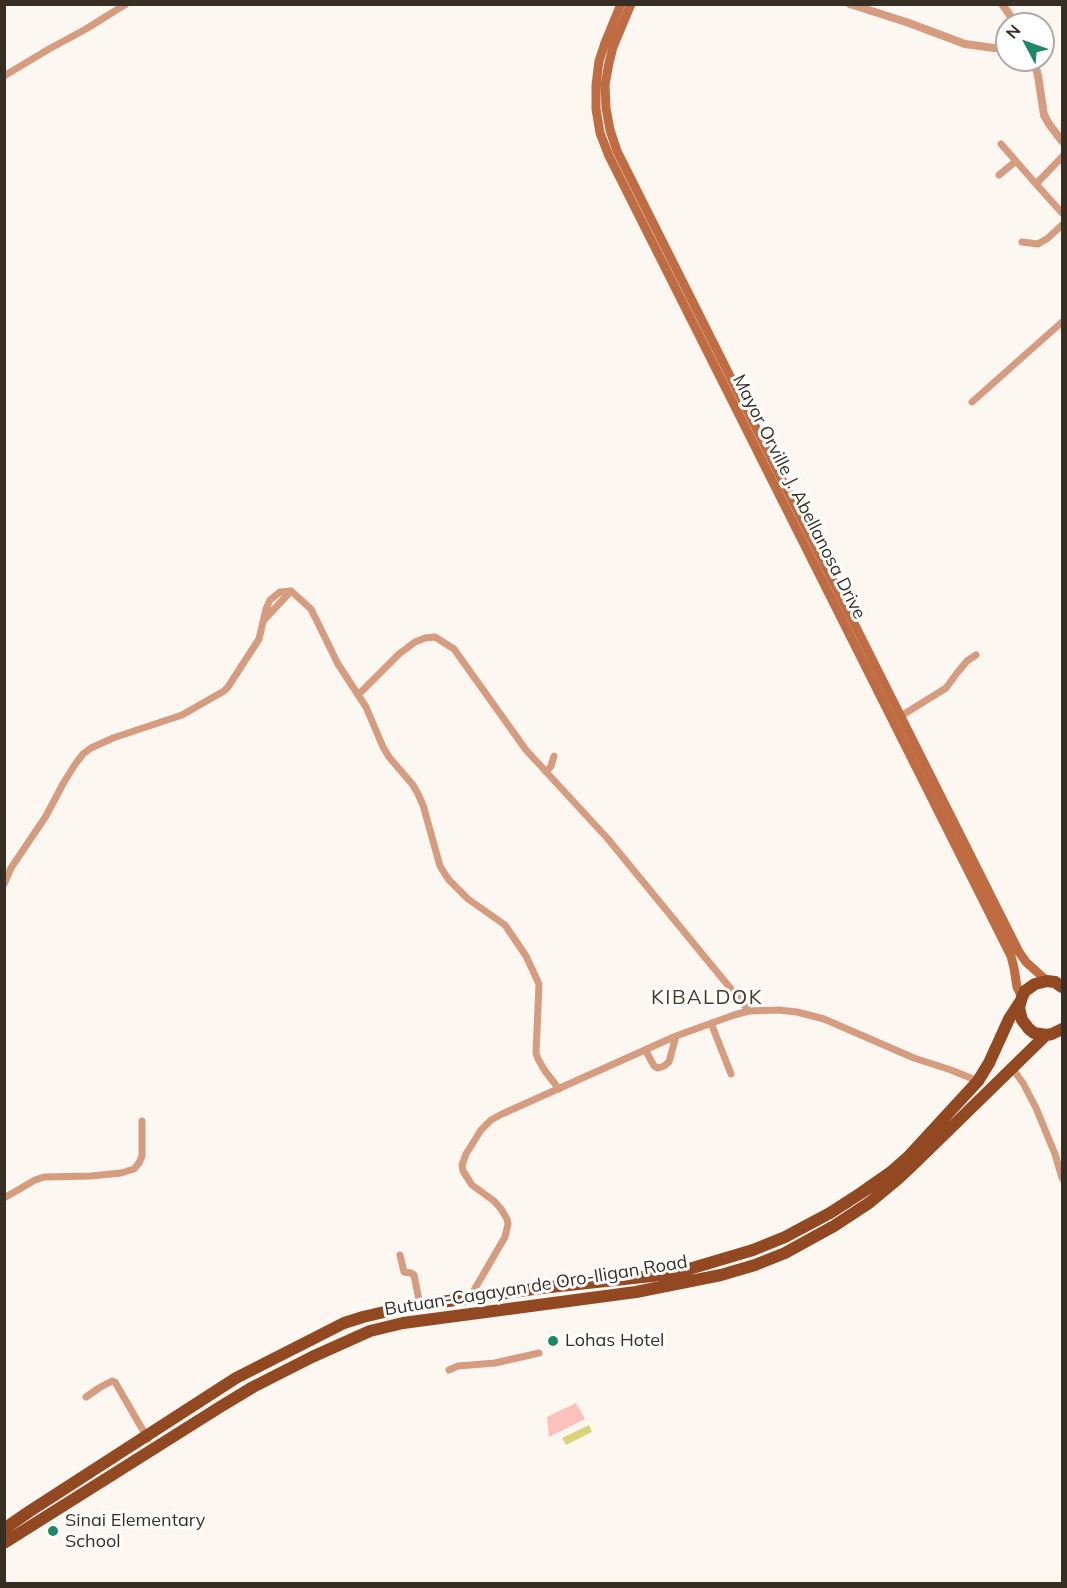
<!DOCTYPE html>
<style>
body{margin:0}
#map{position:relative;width:1067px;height:1588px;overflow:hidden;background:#fdf7f2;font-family:Mulish,sans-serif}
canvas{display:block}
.frame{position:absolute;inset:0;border:6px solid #372e24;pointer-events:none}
.north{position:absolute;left:995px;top:12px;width:60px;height:60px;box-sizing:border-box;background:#fff;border:2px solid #afaba7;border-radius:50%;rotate:311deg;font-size:16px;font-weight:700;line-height:24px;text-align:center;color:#372e24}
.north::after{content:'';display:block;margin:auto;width:21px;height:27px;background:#1e8763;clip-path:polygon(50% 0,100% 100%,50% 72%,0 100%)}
</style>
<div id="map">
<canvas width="1067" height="1588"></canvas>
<div class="frame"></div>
<div class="north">N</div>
</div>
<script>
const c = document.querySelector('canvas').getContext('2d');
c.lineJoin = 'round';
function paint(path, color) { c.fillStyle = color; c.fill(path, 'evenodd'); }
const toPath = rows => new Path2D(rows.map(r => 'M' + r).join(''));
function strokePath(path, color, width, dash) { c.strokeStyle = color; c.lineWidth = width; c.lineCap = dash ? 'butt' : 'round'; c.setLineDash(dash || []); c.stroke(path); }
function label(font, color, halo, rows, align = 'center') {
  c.font = font + ' Mulish,sans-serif'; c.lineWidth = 6; c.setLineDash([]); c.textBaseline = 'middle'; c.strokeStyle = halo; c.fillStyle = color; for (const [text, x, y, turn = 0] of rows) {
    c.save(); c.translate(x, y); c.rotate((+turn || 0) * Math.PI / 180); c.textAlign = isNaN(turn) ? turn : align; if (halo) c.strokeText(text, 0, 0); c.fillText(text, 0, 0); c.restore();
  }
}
const green = toPath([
 [576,1403,585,1419,549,1437,547,1417]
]);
const water = toPath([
 [589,1425,592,1432,566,1445,562,1438]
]);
const minor = toPath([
 [4,76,49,49,86,29,126,4],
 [1001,144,1036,184,1062,213],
 [999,175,1016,161],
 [1036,184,1062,157],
 [1022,242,1038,244,1048,238,1062,225],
 [972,402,1062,322],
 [264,620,291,591],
 [358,695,399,654,415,642,425,638,435,637,454,649,526,750,608,839,749,1011],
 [901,716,946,688,957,673,967,661,976,655],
 [546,772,551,766,554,756],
 [4,884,11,868,46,816,64,782,76,763,83,754,91,748,113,738,182,715,224,691,228,687,259,639,266,609,270,600,280,592,291,591,311,609,338,664,366,707,383,747,389,757,413,785,418,794,423,805,440,866,445,874,449,880,468,899,505,925,526,956,539,984,536,1053,538,1059,545,1071,559,1089],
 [711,1023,731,1074],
 [646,1051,654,1066,658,1068,664,1066,669,1062,676,1036],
 [1012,1068,1023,1083,1036,1108,1055,1154,1062,1178],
 [4,1198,35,1180,44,1177,91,1176,121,1173,134,1169,139,1163,142,1156,142,1121],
 [400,1255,404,1272,411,1273,414,1275,420,1305],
 [470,1297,505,1237,508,1224,507,1219,501,1209,494,1201,472,1185,463,1171,462,1165,466,1154,481,1130,491,1120,502,1114,676,1036,734,1015,749,1011,778,1010,797,1012,824,1019,914,1058,951,1070,978,1081],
 [449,1370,458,1366,495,1363,539,1353],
 [86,1397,99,1388,112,1381,115,1382,148,1439]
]);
const tertiary = toPath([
 [850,4,909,23,965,44,994,48,1007,48],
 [1002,4,1016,24],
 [1034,60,1038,76,1044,115,1049,124,1062,141]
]);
const secondary = toPath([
 [621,4,605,43,599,61,596,85,596,109,600,133,609,156,1011,956,1014,968,1017,987,1022,997],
 [631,4,613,47,609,63,605,85,606,108,610,130,617,151,1019,952,1026,962,1047,981]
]);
const trunk = toPath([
 [1062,987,1055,982,1047,981,1035,984,1025,991,1022,997,1019,1008,1022,1020,1029,1029,1034,1033,1046,1035,1052,1034,1062,1029],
 [4,1529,30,1511,236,1378,344,1323,363,1317,405,1307,541,1288,652,1276,679,1272,753,1250,785,1237,830,1213,861,1193,891,1172,908,1157,978,1081,989,1063,1009,1019,1020,1002],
 [4,1543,220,1407,253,1387,312,1357,370,1331,403,1323,636,1292,721,1275,755,1265,785,1253,834,1226,869,1203,898,1179,916,1162,1046,1035]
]);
const markers = [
 [553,1341,6,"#1e8763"],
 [53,1531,6,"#1e8763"]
];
const streetNames = [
 ["Mayor Orville J. Abellanosa Drive",799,497,63],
 ["Butuan-Cagayan de Oro-Iligan Road",536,1286,-9]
];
const poiNames = [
 ["Lohas Hotel",565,1341],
 ["Sinai Elementary",65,1521],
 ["School",65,1542]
];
const neighbourhoodNames = [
 ["KIBALDOK",707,998]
];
paint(green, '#fbc1ba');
paint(water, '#dad476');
strokePath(minor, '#d59c80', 7);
strokePath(tertiary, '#d59c80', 8);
strokePath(secondary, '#bf6c42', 9);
strokePath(trunk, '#924820', 12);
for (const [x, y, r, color] of markers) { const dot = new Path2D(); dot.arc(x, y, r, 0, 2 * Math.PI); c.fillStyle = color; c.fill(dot); strokePath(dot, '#fff', 2); }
label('18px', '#372e24', '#fff', streetNames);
label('18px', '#372e24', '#fff', poiNames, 'left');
c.letterSpacing = '1.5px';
label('20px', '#4c3723', '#fff', neighbourhoodNames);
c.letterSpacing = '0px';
</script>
